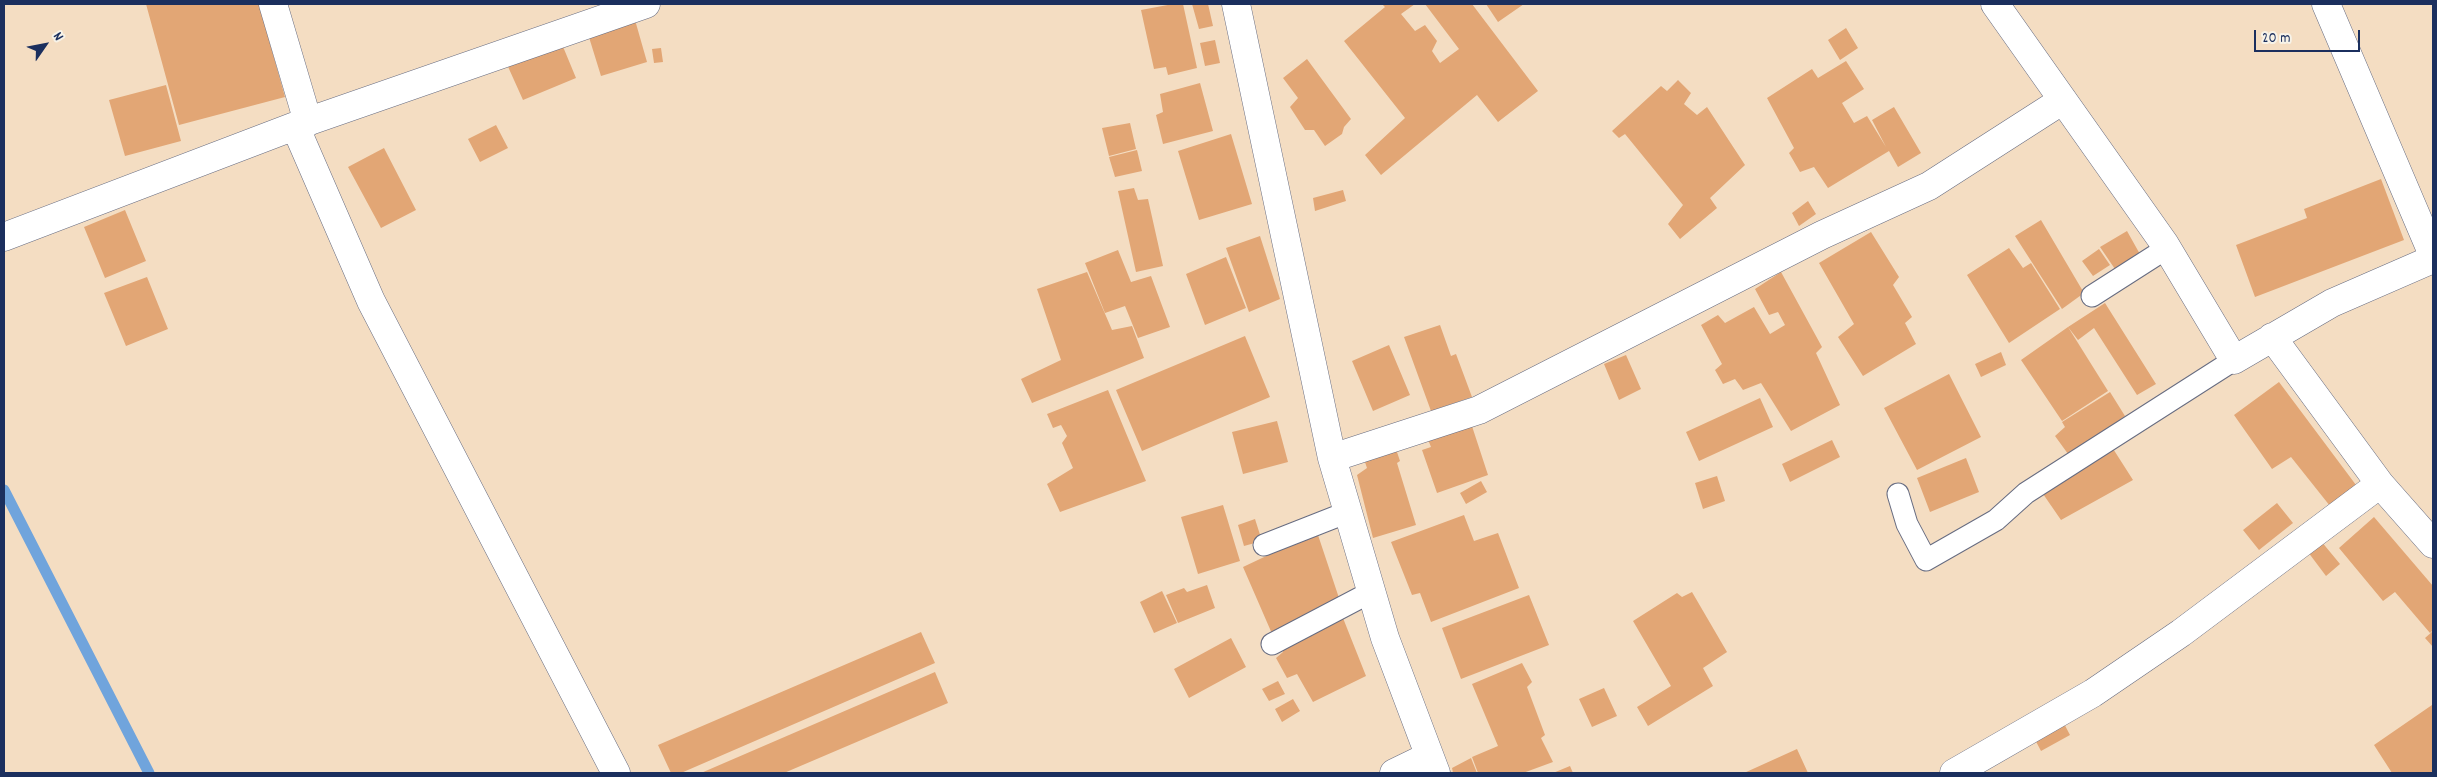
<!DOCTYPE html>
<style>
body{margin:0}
#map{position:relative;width:2437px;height:777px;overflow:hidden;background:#f4ddc2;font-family:Dekko,sans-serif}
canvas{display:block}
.frame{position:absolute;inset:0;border:5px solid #1b2f5e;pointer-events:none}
.north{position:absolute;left:20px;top:20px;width:50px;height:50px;-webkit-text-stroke:4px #f7f3e8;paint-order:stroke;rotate:57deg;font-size:14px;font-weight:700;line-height:20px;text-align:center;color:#1b2f5e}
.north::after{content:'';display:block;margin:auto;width:18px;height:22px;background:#1b2f5e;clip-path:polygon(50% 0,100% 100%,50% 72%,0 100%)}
.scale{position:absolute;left:2254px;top:30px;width:106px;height:22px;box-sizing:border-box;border:2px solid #1b2f5e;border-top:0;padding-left:6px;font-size:15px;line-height:18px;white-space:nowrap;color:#1b2f5e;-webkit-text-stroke:4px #f7f3e8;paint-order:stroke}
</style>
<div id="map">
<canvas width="2437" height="777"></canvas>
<div class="frame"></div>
<div class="north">N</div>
<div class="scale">20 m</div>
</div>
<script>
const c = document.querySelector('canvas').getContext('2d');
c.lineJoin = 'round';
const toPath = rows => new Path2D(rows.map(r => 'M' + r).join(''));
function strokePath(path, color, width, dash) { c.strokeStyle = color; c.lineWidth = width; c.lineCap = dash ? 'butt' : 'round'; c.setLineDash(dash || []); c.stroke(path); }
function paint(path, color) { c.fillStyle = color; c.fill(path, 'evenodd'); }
const stream = toPath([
 [4,490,149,773]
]);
const building = toPath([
 [146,4,259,4,285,97,179,125],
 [1173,4,1183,4,1197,68,1168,75,1166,67,1154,69,1141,10],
 [1192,4,1208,4,1213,26,1199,29],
 [1382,4,1415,4,1401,14,1415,31,1425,25,1437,41,1432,51,1440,63,1459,49,1425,4,1472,4,1538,91,1498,122,1477,95,1381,175,1365,155,1405,118,1344,41,1385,7],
 [1486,4,1524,4,1498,22],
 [635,20,647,62,601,76,588,34],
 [1846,28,1858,48,1840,60,1828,40],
 [559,37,576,78,523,100,505,60],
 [1215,40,1220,63,1205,66,1200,43],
 [661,48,663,62,654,63,652,49],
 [1307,59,1351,119,1344,127,1342,134,1325,146,1314,130,1305,130,1290,107,1298,98,1283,78],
 [1846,61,1864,89,1842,103,1854,123,1867,116,1886,147,1872,120,1894,107,1921,153,1898,167,1889,151,1828,188,1814,167,1800,172,1789,153,1794,148,1767,98,1812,69,1818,78],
 [1678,80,1691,93,1684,104,1697,115,1707,107,1745,165,1710,198,1717,208,1680,239,1668,224,1683,205,1625,134,1619,138,1612,131,1661,86,1667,91],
 [1200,83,1213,131,1163,144,1156,115,1163,112,1160,94],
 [166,85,181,141,125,156,109,100],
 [1130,123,1136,149,1109,156,1102,128],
 [496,125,508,148,480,162,468,139],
 [1231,134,1252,204,1199,220,1178,151],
 [384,148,416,210,381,228,348,167],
 [1137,150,1142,171,1115,177,1109,157],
 [2381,179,2404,240,2255,297,2236,245,2307,218,2304,209],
 [1134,188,1138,200,1148,199,1163,266,1136,272,1118,191],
 [1343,190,1346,201,1315,211,1313,198],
 [1808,201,1816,214,1799,226,1792,213],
 [125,210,146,261,105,278,84,227],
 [2041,220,2084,293,2062,309,2015,236],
 [2127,231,2141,256,2117,272,2100,247],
 [1871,232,1899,277,1893,285,1912,317,1905,323,1916,344,1863,376,1838,337,1854,324,1819,263],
 [1260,236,1280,299,1249,312,1226,248],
 [2009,248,2023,268,2031,263,2060,309,2009,343,1967,275],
 [2099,249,2110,265,2093,276,2082,261],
 [1118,250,1131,282,1151,276,1170,327,1138,338,1125,306,1105,313,1085,263],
 [1226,257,1246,308,1205,325,1186,274],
 [1087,272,1112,330,1132,326,1144,358,1032,403,1021,379,1061,360,1037,289],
 [1781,272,1822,347,1816,353,1840,405,1791,431,1761,383,1743,390,1735,379,1723,384,1715,370,1722,364,1701,325,1718,315,1725,323,1754,307,1770,334,1785,325,1778,312,1769,315,1755,289],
 [147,277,168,329,126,346,104,293],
 [2105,303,2156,384,2137,395,2094,328,2078,340,2068,327],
 [1440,325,1451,356,1456,354,1472,397,1431,411,1404,337],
 [2068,327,2108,391,2062,421,2021,360],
 [1245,336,1270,397,1142,451,1116,390],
 [1389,345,1410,395,1373,411,1352,361],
 [2001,352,2006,365,1981,377,1975,364],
 [1626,355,1641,389,1619,400,1604,364],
 [1949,374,1981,437,1917,470,1884,408],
 [2279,382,2356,485,2330,506,2291,457,2272,469,2234,415],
 [1108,390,1146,481,1060,512,1047,484,1073,468,1062,443,1067,436,1061,425,1053,428,1047,414],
 [2110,392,2125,416,2071,458,2055,436,2065,427,2062,422],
 [1760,398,1773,427,1699,461,1686,432],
 [1469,417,1488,475,1437,493,1422,450,1431,447,1425,432],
 [1277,421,1288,462,1243,474,1232,432],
 [1832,440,1840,457,1790,482,1782,464],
 [2110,444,2133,480,2061,520,2041,491],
 [1396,449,1400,461,1397,463,1416,525,1373,538,1357,475,1367,468,1364,459],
 [1966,458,1979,492,1930,512,1917,478],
 [1717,476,1725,501,1703,509,1695,483],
 [1481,481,1487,492,1466,504,1460,493],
 [2277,503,2293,523,2259,550,2243,530],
 [1223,505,1240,561,1198,574,1181,517],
 [1464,515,1474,541,1498,533,1519,588,1431,622,1420,593,1412,595,1391,542],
 [2374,517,2433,586,2433,630,2430,633,2395,592,2383,601,2339,548],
 [1255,519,1262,541,1244,546,1238,525],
 [1317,532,1341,604,1273,636,1243,567],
 [2321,541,2340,564,2326,576,2308,552],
 [1207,585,1215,608,1178,623,1166,595,1184,588,1187,592],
 [1162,591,1177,623,1154,633,1140,602],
 [1692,592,1727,652,1703,668,1713,686,1648,726,1637,707,1671,686,1633,621,1677,593,1682,597],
 [1529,595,1549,645,1461,679,1442,628],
 [1341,613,1366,676,1313,702,1297,674,1287,678,1276,658,1283,652,1281,644],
 [2433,631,2433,647,2425,638],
 [921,632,935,663,681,773,671,773,658,745],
 [1231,638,1246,667,1189,698,1174,669],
 [1522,663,1532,682,1527,687,1545,735,1541,738,1553,762,1523,773,1478,773,1472,757,1498,746,1472,684],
 [935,672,948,703,784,773,701,773],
 [1278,681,1285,694,1269,701,1262,689],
 [1604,688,1617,716,1592,727,1579,699],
 [1293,699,1300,711,1282,722,1275,709],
 [2432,705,2433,773,2392,773,2374,745],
 [2060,716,2070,735,2041,751,2031,732],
 [1797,749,1808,773,1744,773],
 [1471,758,1477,773,1453,773,1452,768],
 [1570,766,1573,773,1553,773]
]);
const service = toPath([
 [2092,296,2167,248],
 [1898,494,1907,524,1926,560,1996,520,2026,493,2234,360],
 [1264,545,1348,512],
 [1272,644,1371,592]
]);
const minor = toPath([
 [273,4,308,122],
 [1236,4,1332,458,1385,638,1436,773],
 [1995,4,2164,243,2234,360,2332,303,2433,259],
 [2326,4,2433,255],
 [295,126,371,301,616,773],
 [4,237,295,126,646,4],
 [2272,337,2380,484,2433,544],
 [1332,458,1479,410,1822,235,1929,186,2063,100],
 [1394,773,1429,756],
 [1954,773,2093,693,2181,633,2380,484]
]);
strokePath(stream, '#70a4dc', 11);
paint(building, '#e2a675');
strokePath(service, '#676c81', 23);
strokePath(minor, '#676c81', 29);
strokePath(service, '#fff', 21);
strokePath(minor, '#fff', 28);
</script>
